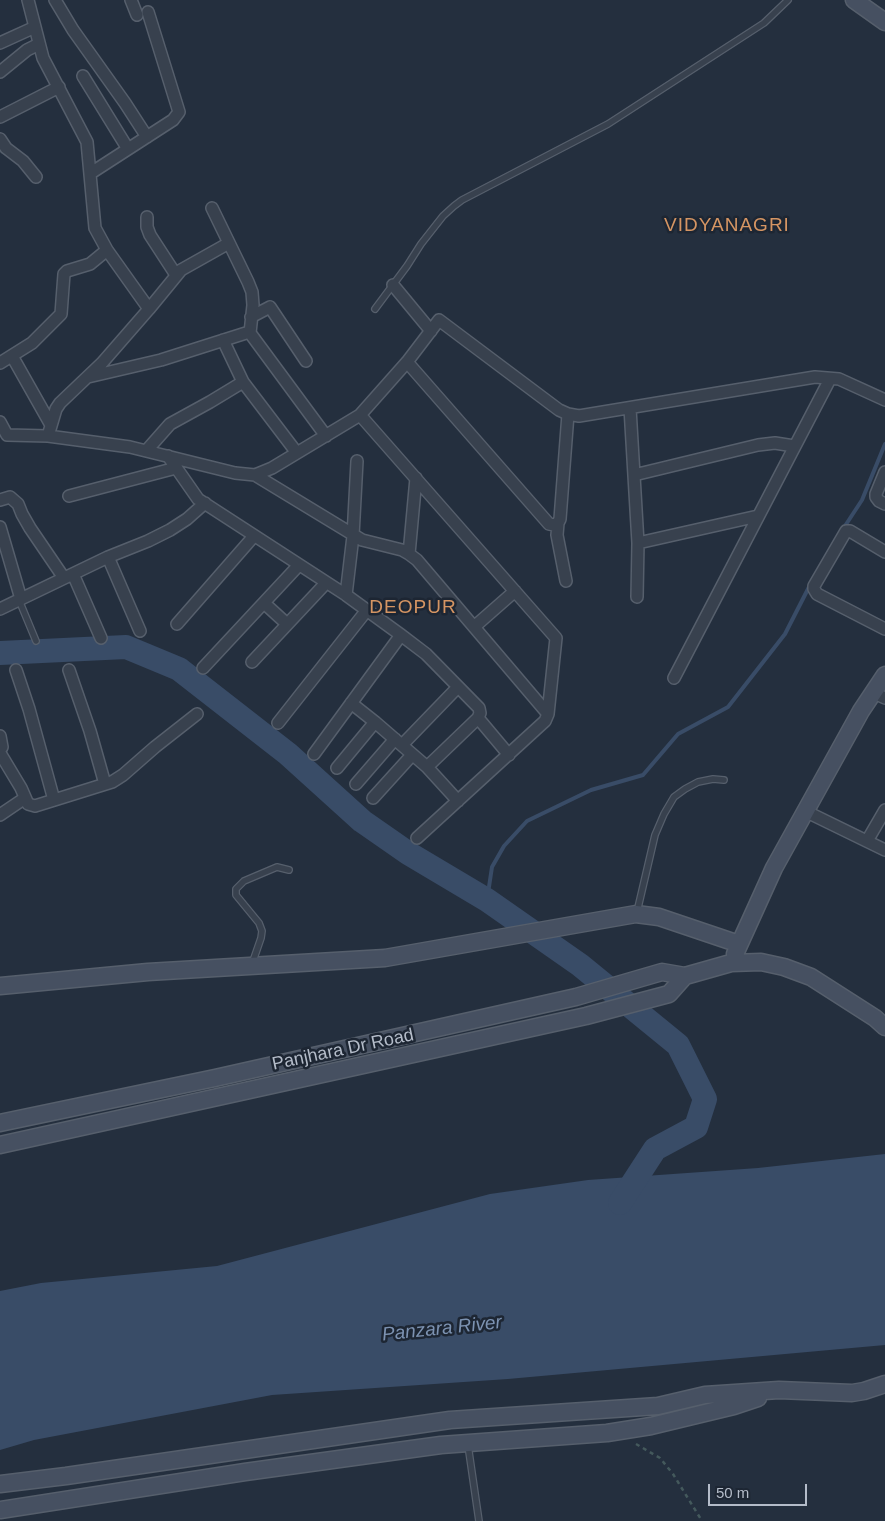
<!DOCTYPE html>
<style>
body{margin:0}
#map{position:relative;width:885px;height:1521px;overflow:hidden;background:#242f3e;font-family:Arial,sans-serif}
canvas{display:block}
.scale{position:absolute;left:708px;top:1484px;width:99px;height:22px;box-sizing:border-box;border:2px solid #b4bcc9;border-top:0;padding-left:6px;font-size:15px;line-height:18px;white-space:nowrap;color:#b4bcc9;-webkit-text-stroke:4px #1d2633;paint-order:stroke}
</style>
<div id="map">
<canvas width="885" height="1521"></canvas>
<div class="scale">50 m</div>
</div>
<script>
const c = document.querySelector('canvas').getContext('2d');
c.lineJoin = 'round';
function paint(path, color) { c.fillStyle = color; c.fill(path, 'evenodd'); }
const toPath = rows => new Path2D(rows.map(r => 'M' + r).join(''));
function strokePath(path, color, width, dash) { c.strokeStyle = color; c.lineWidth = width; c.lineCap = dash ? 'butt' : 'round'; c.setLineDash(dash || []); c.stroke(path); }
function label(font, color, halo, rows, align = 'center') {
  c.font = font + ' Arial,sans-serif'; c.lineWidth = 5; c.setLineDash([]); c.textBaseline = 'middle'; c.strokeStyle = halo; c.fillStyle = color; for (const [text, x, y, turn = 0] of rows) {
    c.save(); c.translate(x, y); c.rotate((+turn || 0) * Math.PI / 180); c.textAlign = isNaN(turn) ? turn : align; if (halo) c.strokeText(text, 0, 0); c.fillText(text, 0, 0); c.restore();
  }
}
const water = toPath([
 [885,1154,885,1345,508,1379,272,1395,34,1440,0,1450,0,1291,41,1283,217,1266,490,1194,588,1180,758,1168]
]);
const stream = toPath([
 [843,529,862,500,885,444],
 [487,900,492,867,504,846,527,821,591,790,643,775,678,734,728,707,785,634,810,585]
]);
const river = toPath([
 [0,653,126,647,179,669,288,754,362,821,408,853,487,900,580,965,678,1045,705,1099,696,1127,655,1149,620,1203]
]);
const path = toPath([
 [636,1444,660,1458,673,1474,702,1521]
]);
const lane = toPath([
 [375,309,407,266,421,244,443,216,454,206,462,200,608,124,764,23,788,0],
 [19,600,36,641],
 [637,912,655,835,664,814,674,797,685,789,698,782,713,779,724,780],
 [252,964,261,938,262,931,259,923,236,895,236,889,244,881,277,867,289,870],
 [468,1445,479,1521]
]);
const street = toPath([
 [28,0,43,58,87,142,95,228,107,250,149,309,102,363,60,403,56,409,48,436],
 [55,0,73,30,125,103,147,137],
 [131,0,137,15],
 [0,43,35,27],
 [0,72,27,50,39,44],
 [83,76,128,149],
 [0,117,59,87],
 [0,139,6,148,23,161,36,177],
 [91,173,173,120,179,112,148,12],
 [212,208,248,282,252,292,253,305,250,333],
 [147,217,147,227,150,235,176,275],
 [393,285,431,331],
 [149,309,181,270,229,243],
 [251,317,270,307,306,361],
 [223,340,243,382,297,453],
 [12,356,51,425],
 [407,362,549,524,554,525,558,523,560,519,568,414],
 [0,363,32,343,61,314,64,274,67,271,90,264,107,250],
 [88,377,161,360,246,333,250,333,326,436],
 [630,408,638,543,637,597],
 [360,415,556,638,548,714,545,721,417,838],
 [0,422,7,435,48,436,130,447,235,473,255,475,272,468,360,415,407,362,439,320,559,410,568,414,579,416,815,377,839,379,885,400],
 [147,450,170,424,210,402,243,382],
 [168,456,198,499,346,595,401,635,426,654,479,708,480,713,478,718,427,767],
 [885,472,876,494,876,497,879,501,885,504],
 [255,475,362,540,402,550,409,554,417,560,548,714],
 [634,475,758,445,775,443,794,446],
 [69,496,176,468],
 [0,500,10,497,18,504,22,514,30,528,64,578],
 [558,523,557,535,566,581],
 [0,527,21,599],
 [638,543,758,516],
 [885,552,850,531,846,531,814,586,814,589,817,594,885,629],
 [409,554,416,478],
 [108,557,140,631],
 [73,574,101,638],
 [346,595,353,536,357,461],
 [264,603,287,624],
 [0,609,108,557,148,541,170,530,187,519,205,503],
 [177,624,254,536],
 [474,627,515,591],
 [252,662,326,583],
 [203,668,299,565],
 [16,670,29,709,54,800],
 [69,670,90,731,105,784],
 [674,678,830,379],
 [872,692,885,698],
 [351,703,375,722,427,767,458,801],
 [478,718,509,755],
 [278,723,367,610],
 [0,736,2,747,0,750],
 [402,745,458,687],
 [0,753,21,788,28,804,35,806,112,782,123,775,155,747,197,714],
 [314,754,401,635],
 [337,768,375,722],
 [356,784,395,739],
 [373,798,412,755],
 [805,811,885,850],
 [0,815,25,798],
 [867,841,885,810]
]);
const secondary = toPath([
 [854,0,885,22],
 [735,954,774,868,861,711,885,675],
 [0,986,148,972,385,958,636,914,659,917,739,944],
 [0,1123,215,1078,576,997,662,972,685,976,731,963,761,962,784,967,811,977,875,1018,885,1027],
 [0,1145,586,1016,669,994,685,976],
 [0,1484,66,1476,450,1420,658,1406,705,1395,779,1390,852,1393,864,1391,885,1384],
 [0,1510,245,1472,441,1445,607,1433,651,1426,734,1406,758,1398]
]);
const streetNames = [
 ["Panjhara Dr Road",343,1050,-12]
];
const neighbourhoodNames = [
 ["VIDYANAGRI",727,226],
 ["DEOPUR",413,608]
];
const waterNames = [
 ["Panzara River",442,1329,-6]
];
paint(water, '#394c67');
strokePath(stream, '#394c67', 4);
strokePath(river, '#394c67', 24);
strokePath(lane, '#565f6c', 8);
strokePath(street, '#565f6c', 14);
strokePath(secondary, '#565f6c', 19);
strokePath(path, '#44595c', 2.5, [4, 4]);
strokePath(lane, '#38414e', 5.5);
strokePath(street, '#38414e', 11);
strokePath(secondary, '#465061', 16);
label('18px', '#b4bcc9', '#1d2633', streetNames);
c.letterSpacing = '1px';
label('19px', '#d59563', '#1d2633', neighbourhoodNames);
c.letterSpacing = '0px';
label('italic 19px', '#7c92b1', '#1d2633', waterNames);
</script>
